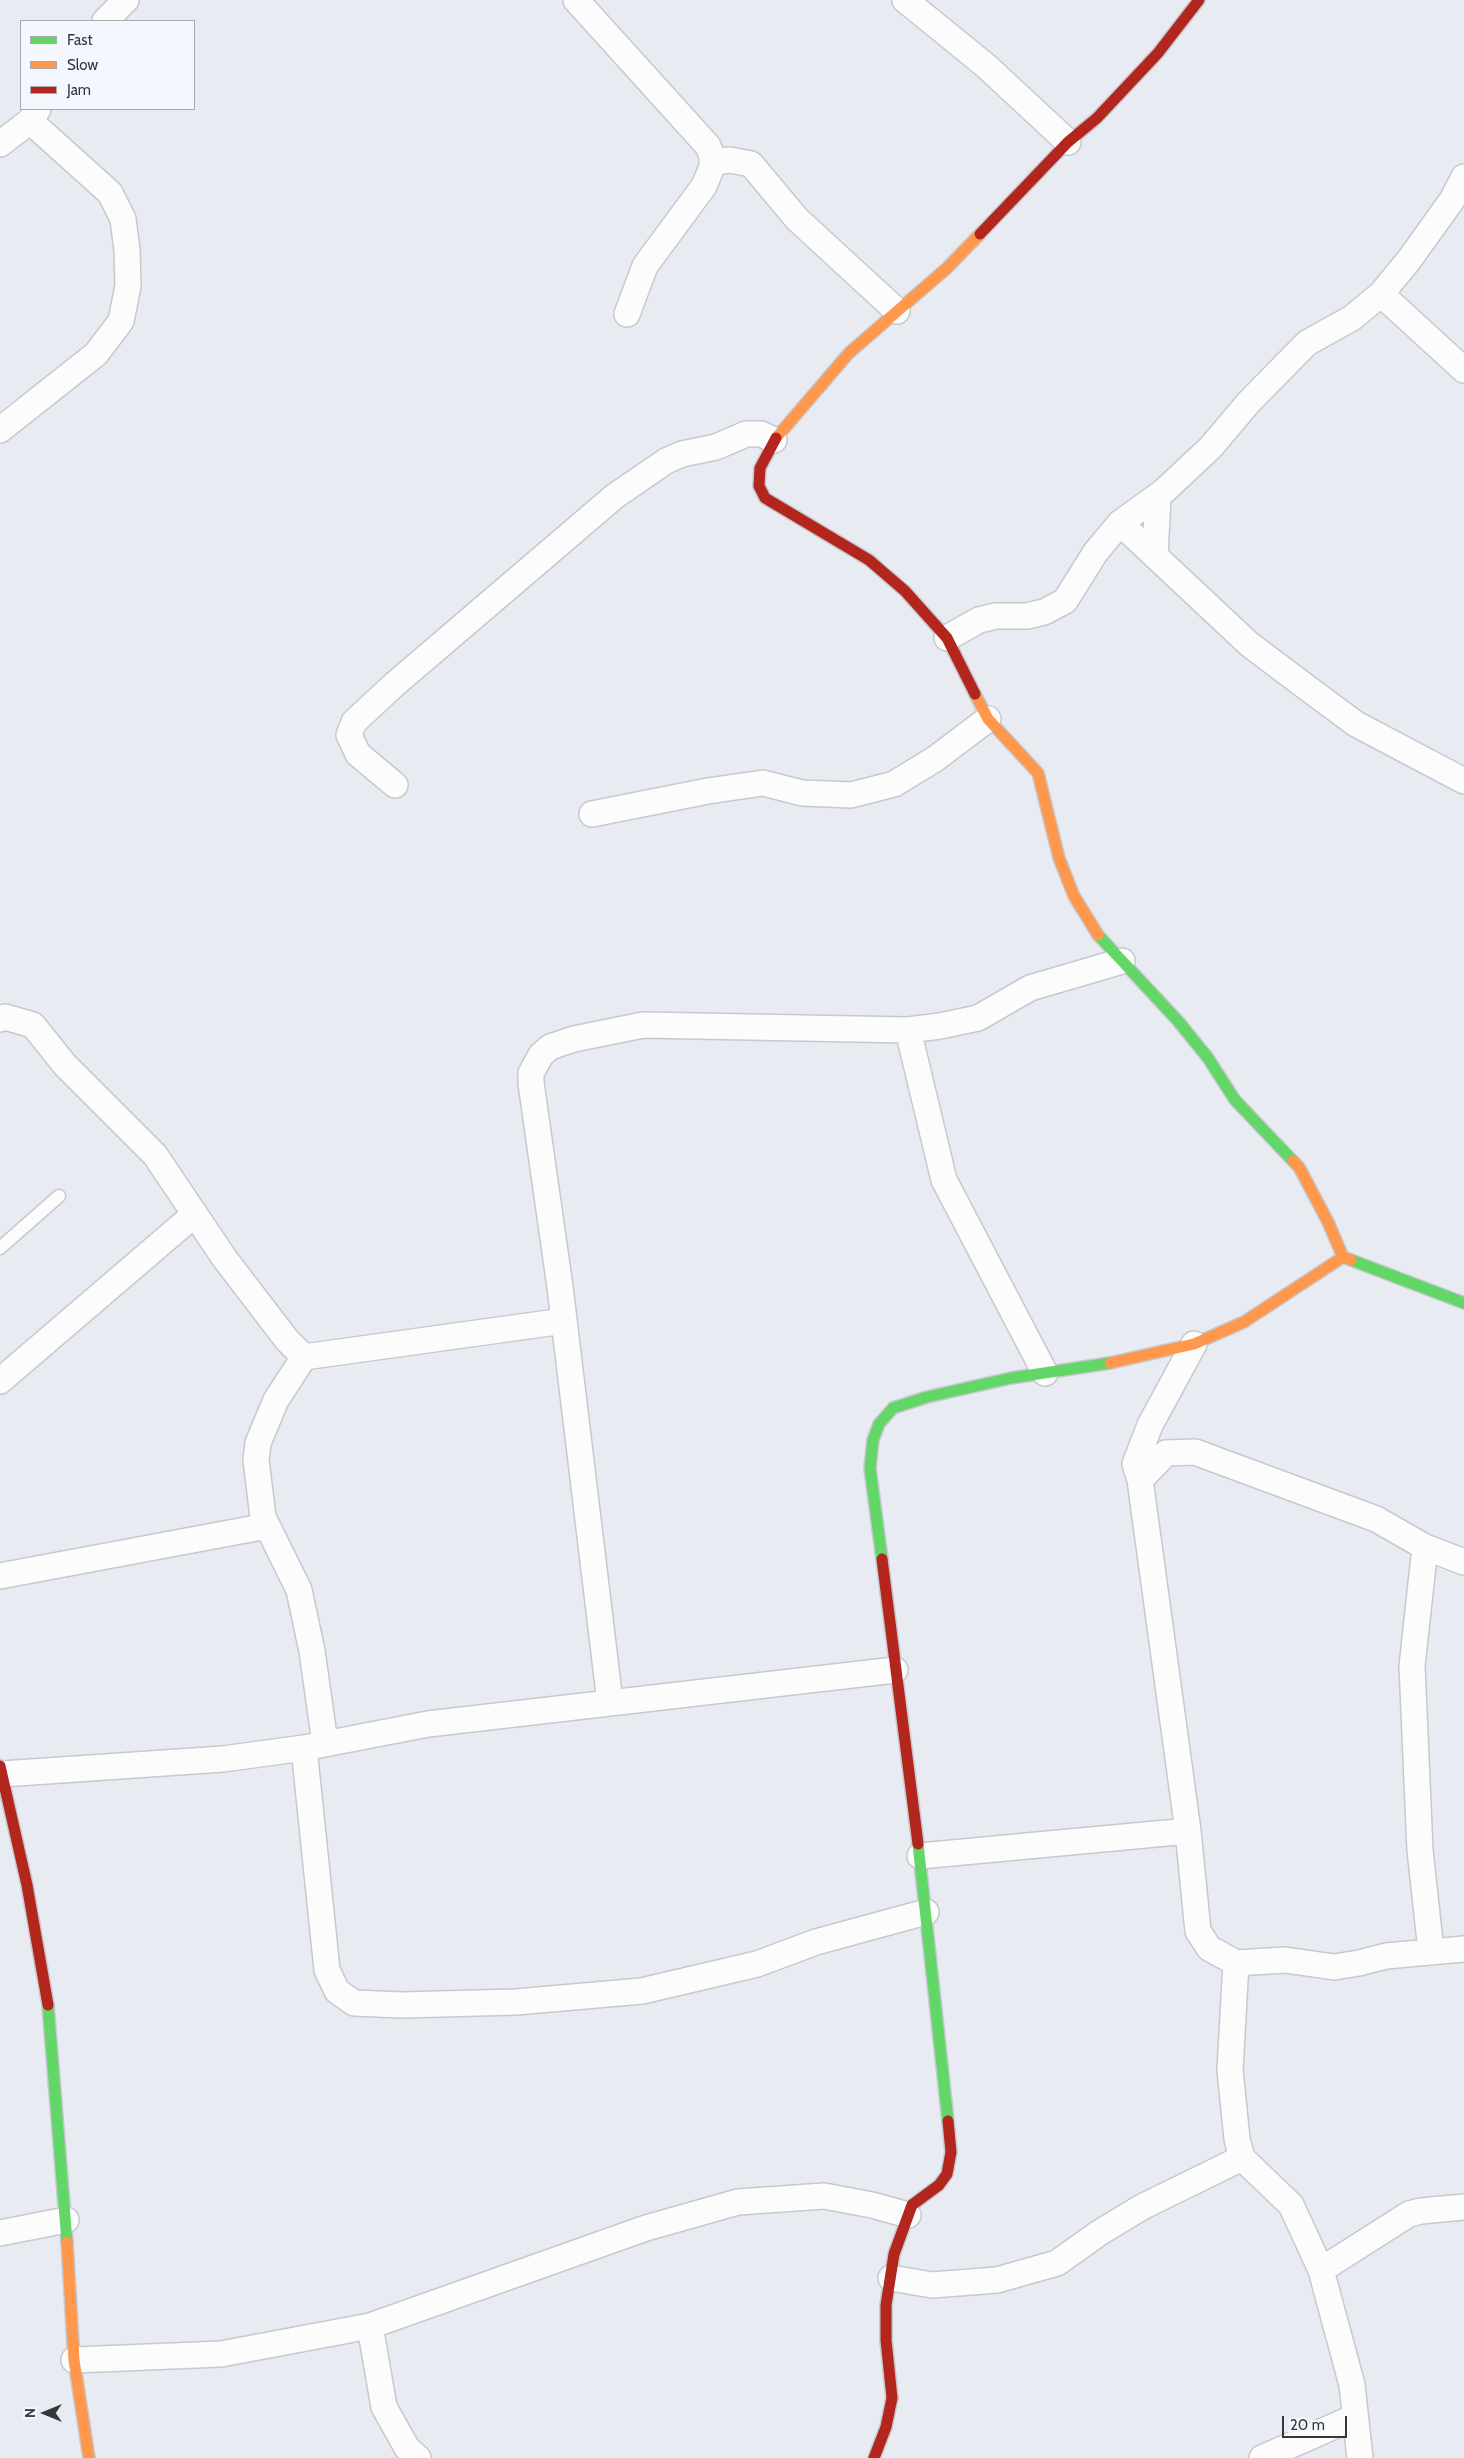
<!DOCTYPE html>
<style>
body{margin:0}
#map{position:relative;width:1464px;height:2458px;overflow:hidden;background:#e8ebf2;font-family:Cabin,sans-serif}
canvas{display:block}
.legend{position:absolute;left:20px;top:20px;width:175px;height:90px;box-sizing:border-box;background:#f4f7fe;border:1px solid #a8aab0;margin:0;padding:6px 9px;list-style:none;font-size:15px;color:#35373b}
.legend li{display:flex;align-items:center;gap:10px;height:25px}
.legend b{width:25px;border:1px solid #a8aab0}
.north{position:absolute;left:20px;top:2388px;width:50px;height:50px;-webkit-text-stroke:4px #f4f7fe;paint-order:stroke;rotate:270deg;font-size:14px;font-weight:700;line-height:20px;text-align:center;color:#35373b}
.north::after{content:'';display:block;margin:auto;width:18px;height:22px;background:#35373b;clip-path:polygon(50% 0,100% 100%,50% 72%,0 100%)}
.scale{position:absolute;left:1282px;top:2416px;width:65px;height:22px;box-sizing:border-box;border:2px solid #35373b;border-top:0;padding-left:6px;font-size:15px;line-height:18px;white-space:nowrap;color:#35373b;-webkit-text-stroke:4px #f4f7fe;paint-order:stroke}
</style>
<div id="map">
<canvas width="1464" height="2458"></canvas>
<ul class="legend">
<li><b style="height:6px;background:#63d668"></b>Fast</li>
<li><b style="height:6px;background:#ff974d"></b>Slow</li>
<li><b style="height:6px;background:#b3261e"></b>Jam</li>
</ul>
<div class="north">N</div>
<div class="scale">20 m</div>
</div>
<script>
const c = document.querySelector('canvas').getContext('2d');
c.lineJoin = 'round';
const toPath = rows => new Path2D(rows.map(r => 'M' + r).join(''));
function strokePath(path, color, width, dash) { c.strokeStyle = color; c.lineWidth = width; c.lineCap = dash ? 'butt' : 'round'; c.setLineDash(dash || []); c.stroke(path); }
const lane = toPath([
 [0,1248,59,1196]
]);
const street = toPath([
 [576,0,708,146,712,156,712,167,704,186,645,266,627,314],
 [905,0,985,65,1068,142],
 [105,21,126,0],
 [0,144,30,121,38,109],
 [712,162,730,160,751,164,797,219,897,311],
 [1381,294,1464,370],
 [0,430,96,354,121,321,128,286,127,250,123,219,110,193,30,121],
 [1120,523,1249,644,1302,684,1356,724,1464,781],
 [1155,556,1158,496],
 [947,638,979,620,996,616,1027,616,1044,612,1065,601,1095,553,1120,523,1163,492,1211,447,1249,402,1307,343,1352,318,1381,294,1409,260,1452,200,1464,177],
 [395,785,358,754,349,735,354,722,395,684,615,496,666,461,682,454,716,447,746,434,761,434,774,440],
 [592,814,708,791,763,783,802,793,851,795,894,784,935,759,988,719],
 [0,1019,5,1017,33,1025,65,1065,155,1155,225,1259,287,1340,304,1357],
 [908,1030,944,1180,1045,1373],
 [1194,1344,1150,1425,1135,1464,1140,1480,1188,1831,1198,1931,1209,1948,1236,1963,1285,1960,1334,1967,1359,1963,1386,1956,1464,1949],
 [304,1357,276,1400,258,1443,256,1460,263,1517,299,1590,312,1651,325,1743],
 [304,1357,564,1321],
 [0,1381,195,1214],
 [1140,1480,1166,1453,1195,1452,1376,1519,1425,1547,1464,1562],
 [1425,1547,1412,1666,1420,1850,1431,1951],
 [0,1576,267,1526],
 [610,1702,560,1287,531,1083,531,1073,541,1055,550,1047,574,1039,643,1025,908,1030,940,1026,978,1018,1030,988,1122,961],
 [304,1748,327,1970,337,1991,354,2003,402,2005,516,2002,642,1991,757,1964,816,1942,926,1912],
 [2,1774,223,1759,304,1748,428,1724,895,1670],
 [920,1856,1188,1831],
 [1236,1963,1230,2070,1237,2139,1242,2158,1291,2205,1321,2270,1352,2385,1360,2458],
 [0,2233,66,2220],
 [1321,2270,1409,2214,1421,2211,1464,2207],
 [891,2278,932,2285,997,2280,1057,2263,1099,2233,1142,2207,1242,2158],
 [370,2326,384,2407,407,2448,418,2458],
 [74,2360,221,2354,370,2326,646,2228,738,2202,824,2196,872,2205,908,2215],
 [1262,2458,1355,2417]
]);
const fast = toPath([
 [1098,935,1178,1021,1208,1058,1235,1100,1293,1161],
 [1351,1260,1464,1303],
 [882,1559,870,1468,873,1440,879,1424,893,1408,927,1397,1011,1378,1110,1363],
 [918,1844,948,2121],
 [48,2005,67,2242]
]);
const slow = toPath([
 [776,438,849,353,947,268,980,234],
 [975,694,988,719,1038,773,1059,858,1074,896,1098,935],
 [1293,1161,1299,1167,1328,1222,1343,1257],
 [1110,1363,1194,1344,1244,1322,1343,1257,1351,1260],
 [67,2242,74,2360,89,2458]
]);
const jam = toPath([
 [980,234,1068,142,1097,118,1158,53,1199,0],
 [776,438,760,468,759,486,765,498,869,560,905,591,947,638,975,694],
 [882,1559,918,1844],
 [0,1766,27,1885,48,2005],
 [874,2458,886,2427,892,2398,886,2340,886,2305,894,2254,912,2205,939,2185,947,2174,951,2152,948,2121]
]);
strokePath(lane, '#c6c9cd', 15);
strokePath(street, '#c6c9cd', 28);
strokePath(fast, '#c6c9cd', 14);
strokePath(slow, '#c6c9cd', 14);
strokePath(jam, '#c6c9cd', 14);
strokePath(lane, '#fcfcfd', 12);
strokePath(street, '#fcfcfd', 25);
strokePath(fast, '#63d668', 11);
strokePath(slow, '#ff974d', 11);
strokePath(jam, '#b3261e', 11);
</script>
